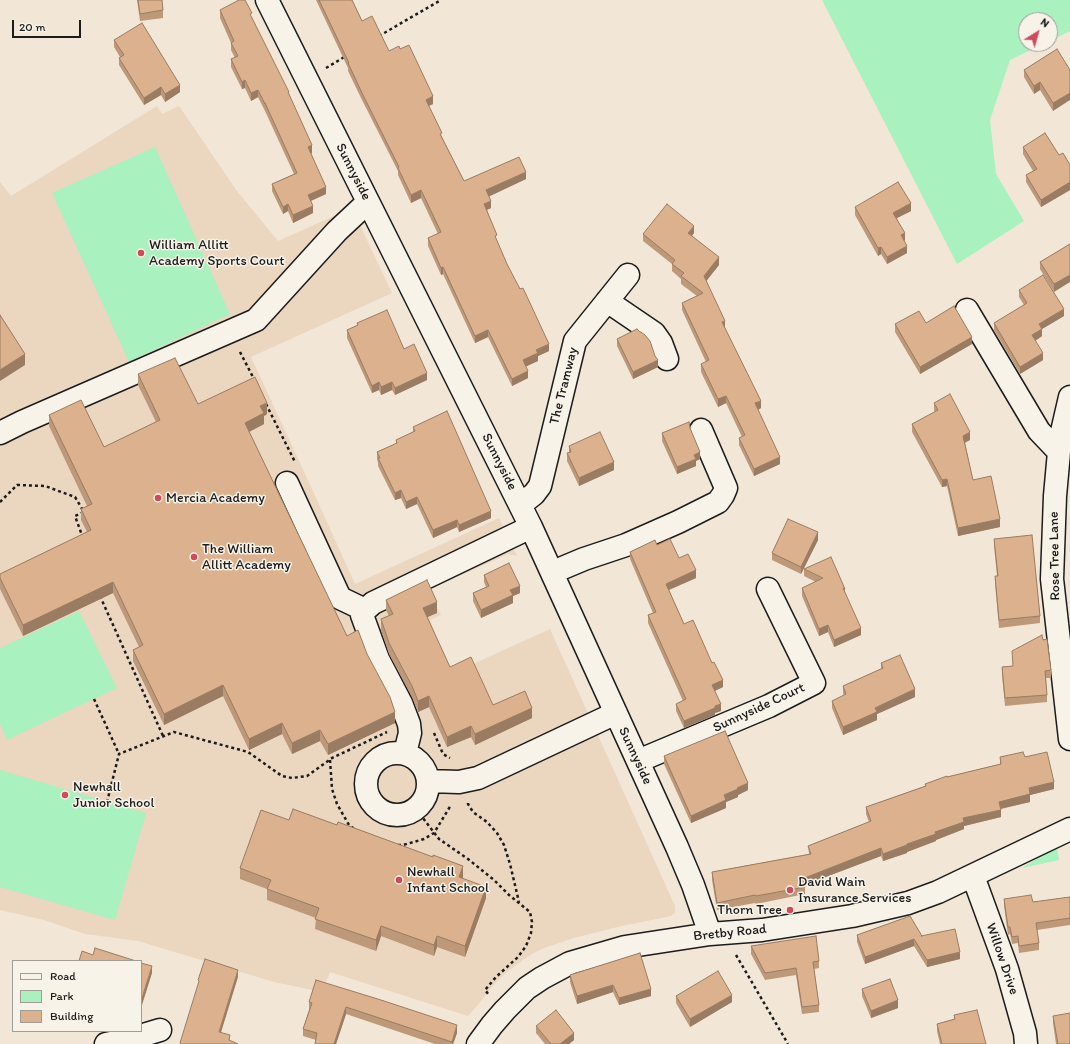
<!DOCTYPE html>
<style>
body{margin:0}
#map{position:relative;width:1070px;height:1044px;overflow:hidden;background:#f2e6d6;font-family:Itim,sans-serif}
canvas{display:block}
.legend{position:absolute;left:12px;top:960px;width:130px;height:72px;box-sizing:border-box;background:#f7f3e8;border:1px solid #9f9d96;margin:0;padding:5px 7px;list-style:none;font-size:12px;color:#1c1c1c}
.legend li{display:flex;align-items:center;gap:8px;height:20px}
.legend b{width:20px;border:1px solid #9f9d96}
.north{position:absolute;left:1018px;top:12px;width:40px;height:40px;box-sizing:border-box;background:#f7f3e8;border:1px solid #9f9d96;border-radius:50%;rotate:37deg;font-size:11px;font-weight:700;line-height:16px;text-align:center;color:#1c1c1c}
.north::after{content:'';display:block;margin:auto;width:14px;height:18px;background:#d1495b;clip-path:polygon(50% 0,100% 100%,50% 72%,0 100%)}
.scale{position:absolute;left:12px;top:20px;width:69px;height:18px;box-sizing:border-box;border:2px solid #1c1c1c;border-top:0;padding-left:5px;font-size:12px;line-height:14px;white-space:nowrap;color:#1c1c1c;-webkit-text-stroke:3px #f7f3e8;paint-order:stroke}
</style>
<div id="map">
<canvas width="1070" height="1044"></canvas>
<ul class="legend">
<li><b style="height:5px;background:#f7f3e8"></b>Road</li>
<li><b style="height:11px;background:#a9f1be"></b>Park</li>
<li><b style="height:11px;background:#dcb18d"></b>Building</li>
</ul>
<div class="north">N</div>
<div class="scale">20 m</div>
</div>
<script>
const c = document.querySelector('canvas').getContext('2d');
c.lineJoin = 'round';
function paint(path, color) { c.fillStyle = color; c.fill(path, 'evenodd'); }
const toPath = rows => new Path2D(rows.map(r => 'M' + r).join(''));
function strokePath(path, color, width, dash) { c.strokeStyle = color; c.lineWidth = width; c.lineCap = dash ? 'butt' : 'round'; c.setLineDash(dash || []); c.stroke(path); }
function label(font, color, halo, rows, align = 'center') {
  c.font = font + ' Itim,sans-serif'; c.lineWidth = 3; c.setLineDash([]); c.textBaseline = 'middle'; c.strokeStyle = halo; c.fillStyle = color; for (const [text, x, y, turn = 0] of rows) {
    c.save(); c.translate(x, y); c.rotate((+turn || 0) * Math.PI / 180); c.textAlign = isNaN(turn) ? turn : align; if (halo) c.strokeText(text, 0, 0); c.fillText(text, 0, 0); c.restore();
  }
}
const built = toPath([
 [157,106,162,114,179,106,237,191,278,241,352,208,392,293,251,357,307,478,355,584,499,518,517,556,508,554,428,590,441,615,430,620,451,674,550,629,675,906,675,913,671,916,613,928,574,938,544,948,532,954,523,960,503,975,491,988,477,1006,468,1016,330,972,322,992,274,982,138,941,85,934,44,920,0,910,0,182,11,196]
]);
const green = toPath([
 [822,0,1070,0,1070,31,1050,41,1050,20,1026,20,1026,44,1043,44,1010,60,990,120,996,174,1024,221,957,264],
 [155,147,230,314,129,362,52,193],
 [79,611,117,688,7,740,0,724,0,648],
 [0,770,146,813,115,920,0,887],
 [1057,849,1059,860,1022,868,1044,854]
]);
const path = toPath([
 [379,36,441,0],
 [326,68,346,56],
 [240,352,254,379],
 [266,404,295,462],
 [0,502,17,485,45,486,75,497,84,512,75,516,83,538],
 [100,596,163,736],
 [94,699,119,754],
 [434,733,443,754,450,758],
 [330,760,332,789,337,804,349,825,356,830],
 [107,802,119,754,174,732,248,752,282,776,292,778,307,776,332,758,387,732],
 [468,803,468,804,473,812,487,822,497,833,504,845,510,864,519,902],
 [416,809,439,839,468,859,494,880,509,895,530,912,532,922,531,933,526,946,518,957,496,977,485,990,489,995],
 [398,845,403,845,424,839,434,833,451,805],
 [736,955,788,1044]
]);
const minor = toPath([
 [267,0,531,527,677,847,693,885,710,934],
 [607,301,654,333,661,343,667,359],
 [967,310,1039,431,1059,452],
 [1070,397,1061,436,1059,452,1055,496,1052,579,1070,739],
 [0,433,22,422,256,320,337,231,368,202],
 [287,483,340,598,365,610],
 [520,505,534,494,540,486,575,341,628,275],
 [553,572,584,559,626,545,678,522,718,502,723,495,726,488,701,430],
 '366 784a31 31 0 1 1 62 0a31 31 0 1 1-62 0Z',
 [405,753,410,733,409,724,401,703,378,659,362,615,365,610,373,603,531,527],
 [638,761,769,706,814,683,768,589],
 [428,781,459,782,478,778,616,713],
 [973,876,1007,969,1025,1033,1026,1044],
 [106,1044,130,1039,160,1030],
 [478,1044,492,1025,505,1010,527,988,542,978,570,963,625,947,710,934,762,930,852,916,908,903,938,892,1070,829]
]);
const wall = toPath([
 [137,0,162,0,163,10,163,18,140,21],
 [316,0,352,0,362,21,389,51,433,104,429,106,442,137,464,181,526,179,489,196,491,208,487,210,497,241,507,264,549,351,538,356,538,361,526,366,528,378,512,386,488,337,475,343,443,274,441,275,428,246,428,238,438,234,421,198,411,203,398,175,398,171,362,100,348,71,348,68],
 [220,10,252,18,289,94,312,153,311,154,326,194,311,201,313,213,293,223,288,211,283,214,272,191,272,184,294,174,265,111,258,97,251,101,245,88,242,89,231,67,231,59,235,58,231,50,231,43,220,18],
 [114,40,180,92,165,102,161,95,144,105,119,65,119,58,120,57,114,47],
 [1057,49,1053,111,1040,90,1034,94,1024,77,1024,70],
 [1023,147,1070,165,1070,190,1041,207,1026,182,1026,175,1033,171,1023,154],
 [855,207,911,211,897,218,905,240,904,241,907,253,887,264,881,254,878,256,855,215],
 [694,233,692,236,719,265,706,281,725,328,761,408,758,410,780,464,754,476,739,445,739,438,742,437,726,403,718,407,701,372,701,364,706,362,682,310,682,303,697,296,681,284,681,279,672,271,672,264,643,241,643,234],
 [1070,244,1054,292,1040,269,1040,262],
 [1019,290,1064,316,1042,329,1042,336,1035,341,1043,360,1020,374,994,330,994,323,1024,305,1019,297],
 [357,323,404,349,427,380,395,395,392,390,381,395,379,390,372,393,347,338,347,330,357,326],
 [895,324,972,344,920,374,895,332],
 [617,339,658,367,633,379,617,346],
 [138,374,198,404,267,414,264,416,264,424,249,432,347,636,367,654,395,723,328,755,320,741,292,754,282,734,249,750,223,696,164,725,133,661,133,650,139,647,113,593,23,636,0,589,0,574,87,532,81,520,81,509,87,506,49,426,49,415,104,447,156,422,138,385],
 [934,403,970,440,965,443,973,480,1000,527,958,536,947,486,942,487,912,432,912,424,935,412,934,410],
 [413,427,491,518,459,532,457,527,433,538,417,504,406,509,401,498,395,500,378,466,378,463,377,459,377,452,396,444,396,440,413,432],
 [690,428,700,459,696,461,696,466,677,474,662,441,662,433],
 [569,446,614,470,579,486,567,461,567,453,569,453],
 [994,539,1040,616,1040,623,999,628,995,583,995,576,997,576,994,546],
 [818,540,801,574,772,560,772,553],
 [657,545,679,558,696,578,669,590,684,624,723,687,715,691,721,711,715,713,715,715,684,728,676,711,676,704,683,701,648,623,648,615,653,613,630,559,630,552],
 [804,569,845,589,845,593,861,635,834,647,828,632,819,636,802,596,802,588,816,582,804,576],
 [484,575,520,593,513,596,513,603,481,618,473,601,473,593,486,587,484,582],
 [386,600,437,613,427,617,450,667,493,705,532,718,475,745,471,737,447,747,429,707,418,712,412,697,389,654,381,630,381,619,389,616,386,610],
 [1043,640,1051,670,1051,678,1046,678,1047,695,1047,702,1005,706,1002,675,1002,667,1012,666],
 [881,663,915,697,877,714,877,720,843,735,832,708,832,701,844,696,843,693,843,686,881,669],
 [664,756,748,790,738,795,738,797,726,802,726,808,691,823,664,764],
 [1000,757,1025,757,1054,789,1030,795,1030,802,1001,809,1001,817,964,826,964,829,936,840,936,841,907,852,907,853,883,861,881,856,804,885,805,887,805,894,756,904,755,903,717,910,712,880,712,872,809,854,808,846,869,822,866,814,866,807,925,786,925,784,947,777,1000,764],
 [289,820,463,877,462,878,486,898,465,957,437,947,434,956,381,936,376,951,315,929,316,918,267,900,267,889,240,879,240,868],
 [1070,897,1070,925,1037,930,1039,943,1039,950,1019,953,1018,943,1012,944,1010,934,1008,935,1004,906,1004,899,1033,902],
 [857,935,922,936,960,959,927,967,914,946,865,964,857,942],
 [751,946,819,961,819,968,814,969,819,1005,819,1012,802,1014,796,975,765,980,751,954],
 [640,953,651,996,619,1005,613,992,577,1004,570,982,570,975],
 [316,980,457,1033,453,1044,435,1044,346,1014,336,1044,315,1044,316,1040,303,1036,303,1029,309,1010,309,1002],
 [862,989,898,1008,871,1018,862,996],
 [676,996,732,1002,690,1027,676,1003],
 [954,1015,986,1044,940,1044,937,1031,937,1024,954,1019],
 [1053,1016,1070,1044,1056,1044,1053,1023],
 [536,1026,574,1040,569,1044,545,1044,536,1033]
]);
const shadedWall = toPath([
 [245,80,245,88,242,89,242,82],
 [1040,82,1040,90,1034,94,1034,86],
 [180,85,180,92,165,102,165,94],
 [161,87,161,95,144,105,144,98],
 [258,90,258,97,251,101,251,93],
 [1070,93,1070,100,1053,111,1053,103],
 [433,96,433,104,426,107,426,100],
 [312,145,312,153,308,155,308,147],
 [526,172,526,179,486,198,486,190],
 [1070,182,1070,190,1041,207,1041,200],
 [326,187,326,194,308,202,308,195],
 [421,190,421,198,411,203,411,195],
 [491,201,491,208,484,211,484,204],
 [911,203,911,211,893,220,893,213],
 [288,204,288,211,283,214,283,207],
 [313,206,313,213,293,223,293,215],
 [694,226,694,233,688,240,688,233],
 [905,233,905,240,901,243,901,235],
 [907,246,907,253,887,264,887,257],
 [881,247,881,254,878,256,878,248],
 [719,257,719,265,704,284,704,276],
 [443,267,443,274,441,275,441,268],
 [1070,275,1070,282,1054,292,1054,284],
 [1064,309,1064,316,1042,329,1042,336,1032,343,1032,335,1039,324],
 [725,321,725,328,722,322],
 [488,330,488,337,475,343,475,336],
 [972,337,972,344,920,374,920,367],
 [549,344,549,351,538,356,538,361,523,368,523,360,536,350],
 [1043,353,1043,360,1020,374,1020,367],
 [25,354,25,365,0,381,0,370],
 [658,360,658,367,633,379,633,372],
 [528,371,528,378,512,386,512,379],
 [427,373,427,380,395,395,395,388],
 [379,382,379,390,372,393,372,386],
 [392,382,392,390,381,395,381,387],
 [726,396,726,403,718,407,718,399],
 [761,401,761,408,755,411,755,403],
 [267,403,267,414,264,416,264,424,245,434,245,423,260,406],
 [970,432,970,440,963,443,963,436],
 [700,452,700,459,696,461,696,466,677,474,677,467,694,455],
 [780,457,780,464,754,476,754,469],
 [614,462,614,470,579,486,579,478],
 [947,479,947,486,942,487,942,480],
 [401,490,401,498,395,500,395,493],
 [417,497,417,504,406,509,406,502],
 [491,511,491,518,459,532,459,525],
 [1000,519,1000,527,958,536,958,528],
 [457,520,457,527,433,538,433,530],
 [818,532,818,540,801,574,801,567],
 [696,570,696,578,666,591,666,584],
 [113,582,113,593,23,636,23,625],
 [520,586,520,593,513,596,513,603,481,618,481,610,510,590],
 [437,602,437,613,423,619,423,608],
 [828,625,828,632,819,636,819,629],
 [861,628,861,635,834,647,834,640],
 [723,680,723,687,712,692,712,685],
 [223,685,223,696,164,725,164,714],
 [915,689,915,697,877,714,877,720,843,735,843,727,875,708],
 [429,696,429,707,418,712,418,701],
 [721,704,721,711,715,713,715,715,684,728,684,721],
 [532,708,532,718,475,745,475,734],
 [395,712,395,723,328,755,328,744],
 [282,723,282,734,249,750,249,739],
 [471,726,471,737,447,747,447,737],
 [320,730,320,741,292,754,292,743],
 [1054,782,1054,789,1030,795,1030,802,999,809,999,802,1029,788],
 [748,783,748,790,738,795,738,797,726,802,726,808,691,823,691,816,737,788],
 [1001,810,1001,817,964,826,964,829,936,840,936,841,907,852,907,853,883,861,883,854,935,832,963,818],
 [881,848,881,856,802,886,802,879],
 [463,866,463,877,459,888,459,877],
 [486,887,486,898,465,957,465,946],
 [381,926,381,936,376,951,376,940],
 [437,936,437,947,434,956,434,945],
 [914,939,914,946,865,964,865,957],
 [960,952,960,959,927,967,927,960],
 [152,966,152,973,142,1005,142,998],
 [238,970,238,977,219,1039,219,1032],
 [613,985,613,992,577,1004,577,996],
 [651,989,651,996,619,1005,619,998],
 [732,995,732,1002,690,1027,690,1019],
 [898,1000,898,1008,871,1018,871,1011],
 [346,1007,346,1014,336,1044,334,1044],
 [457,1025,457,1033,453,1044,452,1044,452,1042],
 [574,1033,574,1040,569,1044,560,1044]
]);
const building = toPath([
 [138,0,162,0,163,10,140,14,138,0],
 [239,0,245,0,252,13,250,14,289,92,288,92,312,145,308,147,326,187,308,195,313,206,293,215,288,204,283,207,272,184,297,173,265,103,265,104,258,90,251,93,245,80,242,82,231,59,238,56,231,43,234,41,220,10,239,0],
 [319,0,352,0,362,21,372,16,389,51,399,46,400,49,409,45,433,96,426,100,442,133,440,134,464,181,519,157,526,172,486,190,491,201,484,204,497,235,495,236,507,264,520,289,523,288,549,344,536,350,538,353,523,360,528,371,512,379,488,330,475,336,443,267,441,268,428,238,441,232,421,190,411,195,398,168,399,167,362,93,348,63,349,63,319,0],
 [142,23,180,85,165,94,161,87,144,98,119,58,124,55,114,40,142,23],
 [1057,49,1070,70,1070,93,1053,103,1040,82,1034,86,1024,70,1057,49],
 [1045,133,1059,155,1063,153,1070,165,1070,182,1041,200,1026,175,1037,169,1023,147,1045,133],
 [898,182,911,203,893,213,905,233,901,235,907,246,887,257,881,247,878,248,855,207,898,182],
 [667,204,694,226,688,233,719,257,704,276,725,321,722,322,761,401,755,403,780,457,754,469,739,438,745,435,726,396,718,399,701,364,709,360,682,303,703,293,681,276,684,273,672,264,675,260,643,234,667,204],
 [1070,244,1070,275,1054,284,1040,262,1070,244],
 [1043,275,1064,309,1039,324,1042,329,1032,335,1043,353,1020,367,994,323,1027,303,1019,290,1043,275],
 [954,306,972,337,920,367,895,324,919,311,926,323,954,306],
 [387,310,404,349,414,344,427,373,395,388,392,382,381,387,379,382,372,386,347,330,358,325,357,323,387,310],
 [0,315,25,354,0,370,0,315],
 [637,329,640,332,641,332,645,335,650,341,655,356,658,360,633,372,617,339,637,329],
 [175,358,198,404,255,377,267,403,260,406,264,413,245,423,347,636,358,630,367,654,390,697,395,712,328,744,320,730,292,743,282,723,249,739,223,685,164,714,133,650,143,645,113,582,23,625,0,578,0,574,91,530,81,509,92,504,49,415,81,400,104,447,160,420,138,374,175,358],
 [950,394,970,432,963,436,973,480,991,476,1000,519,958,528,947,479,942,480,912,424,938,410,934,403,950,394],
 [447,411,491,511,459,525,457,520,433,530,417,497,406,502,401,490,395,493,378,458,380,458,377,452,397,443,396,440,415,431,413,427,447,411],
 [689,422,690,428,700,452,694,455,696,459,677,467,662,433,689,422],
 [600,432,614,462,579,478,567,453,571,452,569,446,600,432],
 [788,519,818,532,801,567,772,553,788,519],
 [1032,535,1040,616,999,620,995,576,998,576,994,539,1032,535],
 [670,539,679,558,688,554,696,570,666,584,684,624,693,620,712,663,714,662,723,680,712,685,721,704,715,706,715,708,684,721,676,704,686,699,648,615,656,612,630,552,655,540,657,545,670,539],
 [831,557,845,589,843,588,861,628,834,640,828,625,819,629,802,588,823,578,804,569,831,557],
 [509,563,520,586,510,590,513,595,481,610,473,593,489,586,484,575,509,563],
 [427,580,437,602,423,608,450,667,471,657,493,705,525,691,532,708,475,734,471,726,447,737,429,696,418,701,412,686,389,643,381,619,393,614,386,600,427,580],
 [1042,635,1043,640,1047,639,1051,670,1045,671,1047,695,1005,698,1002,667,1013,666,1012,651,1042,635],
 [900,655,915,689,875,708,877,712,843,727,832,701,846,694,843,686,883,668,881,663,900,655],
 [725,731,748,783,737,788,738,789,724,795,726,800,691,816,664,756,725,731],
 [1023,752,1025,757,1047,752,1054,782,1029,788,1030,794,999,802,1001,810,963,818,964,822,935,832,936,834,907,844,907,845,883,854,881,848,802,879,805,887,756,896,755,895,717,903,712,872,811,854,808,846,871,821,866,807,926,786,925,784,947,776,947,777,1001,764,1000,757,1023,752],
 [293,809,337,825,338,822,433,857,433,855,463,866,459,877,486,887,465,946,437,936,434,945,381,926,376,940,315,919,319,908,267,889,271,880,240,868,261,810,289,820,293,809],
 [1031,895,1033,902,1070,897,1070,918,1036,923,1039,943,1019,946,1018,936,1012,937,1010,927,1008,927,1004,899,1031,895],
 [910,916,922,936,921,936,955,929,960,952,927,960,914,939,865,957,857,935,910,916],
 [816,936,819,961,813,962,819,1005,802,1007,796,968,765,973,751,946,816,936],
 [95,948,136,961,79,961,82,951,93,955,95,948],
 [640,953,651,989,619,998,613,985,577,996,570,975,640,953],
 [205,959,238,970,219,1032,230,1035,229,1040,238,1044,182,1044,180,1043,199,981,198,980,205,959],
 [141,963,152,966,142,998,141,998,141,963],
 [718,971,732,995,690,1019,676,996,718,971],
 [890,979,898,1000,871,1011,862,989,890,979],
 [316,980,381,1000,457,1025,452,1042,346,1007,334,1044,315,1044,317,1033,303,1029,312,1003,309,1002,316,980],
 [556,1010,574,1033,560,1044,551,1044,536,1026,556,1010],
 [977,1010,986,1044,942,1044,937,1024,955,1019,954,1015,977,1010],
 [1070,1013,1070,1044,1058,1044,1053,1016,1070,1013]
]);
const markers = [
 [141,253,4,"#d1495b"],
 [158,498,4,"#d1495b"],
 [194,557,4,"#d1495b"],
 [65,795,4,"#d1495b"],
 [399,880,4,"#d1495b"],
 [790,890,4,"#d1495b"],
 [790,910,4,"#d1495b"]
];
const streetNames = [
 ["Sunnyside",353,172,63],
 ["The Tramway",564,386,-76],
 ["Sunnyside",499,462,63],
 ["Rose Tree Lane",1055,556,-91],
 ["Sunnyside Court",759,708,-25],
 ["Sunnyside",635,756,65],
 ["Bretby Road",730,933,-6],
 ["Willow Drive",1002,959,71]
];
const poiNames = [
 ["William Allitt",149,245],
 ["Academy Sports Court",149,261],
 ["Mercia Academy",166,498],
 ["The William",202,549],
 ["Allitt Academy",202,565],
 ["Newhall",73,787],
 ["Junior School",73,803],
 ["Newhall",407,872],
 ["Infant School",407,888],
 ["David Wain",798,882],
 ["Insurance Services",798,898],
 ["Thorn Tree",782,910,"right"]
];
paint(built, '#ebd6c0');
paint(green, '#a9f1be');
strokePath(minor, '#1c1c1c', 25);
strokePath(path, '#1c1c1c', 2.5, [3, 3]);
strokePath(minor, '#f7f3e8', 22);
paint(wall, '#bd9879');
paint(shadedWall, '#9a7c63');
paint(building, '#dcb18d');
strokePath(building, '#9a7c63', 1);
for (const [x, y, r, color] of markers) { const dot = new Path2D(); dot.arc(x, y, r, 0, 2 * Math.PI); c.fillStyle = color; c.fill(dot); strokePath(dot, '#f7f3e8', 1.5); }
label('14px', '#1c1c1c', '#f7f3e8', streetNames);
label('14px', '#1c1c1c', '#f7f3e8', poiNames, 'left');
</script>
